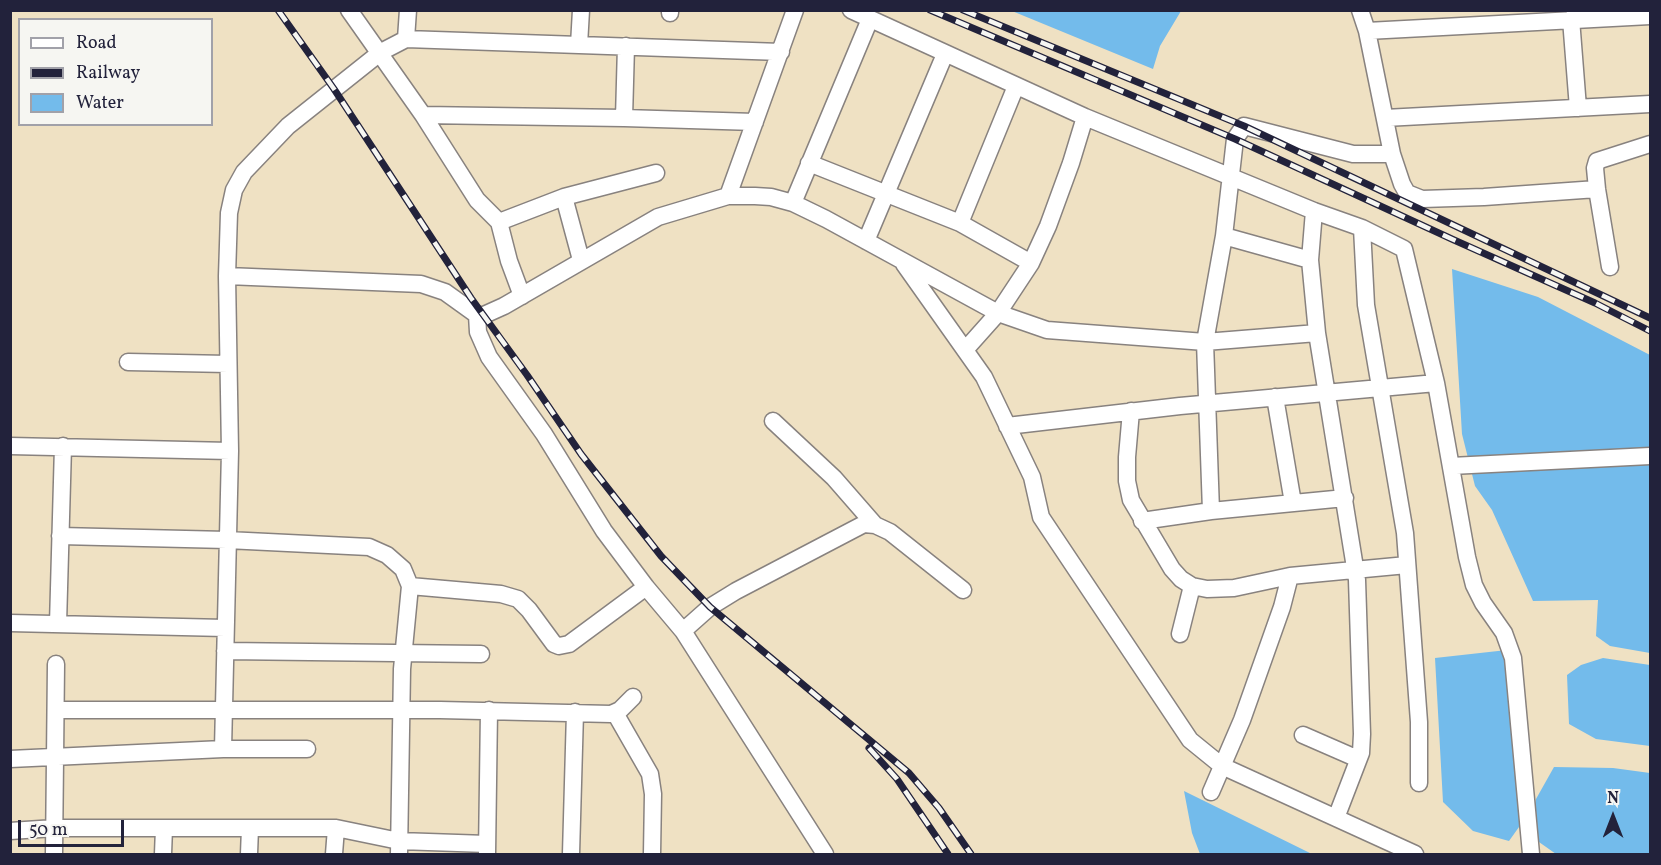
<!DOCTYPE html>
<style>
body{margin:0}
#map{position:relative;width:1661px;height:865px;overflow:hidden;background:#efe1c3;font-family:Vollkorn,serif}
canvas{display:block}
.frame{position:absolute;inset:0;border:12px solid #22223b;pointer-events:none}
.legend{position:absolute;left:18px;top:18px;width:195px;height:108px;box-sizing:border-box;background:#f6f6f2;border:2px solid #a1a1a9;margin:0;padding:8px 10px;list-style:none;font-size:18px;color:#22223b}
.legend li{display:flex;align-items:center;gap:12px;height:30px}
.legend b{width:30px;border:2px solid #a1a1a9}
.north{position:absolute;left:1583px;top:787px;width:60px;height:60px;-webkit-text-stroke:4px #f6f6f2;paint-order:stroke;rotate:0deg;font-size:16px;font-weight:700;line-height:24px;text-align:center;color:#22223b}
.north::after{content:'';display:block;margin:auto;width:21px;height:27px;background:#22223b;clip-path:polygon(50% 0,100% 100%,50% 72%,0 100%)}
.scale{position:absolute;left:18px;top:820px;width:106px;height:27px;box-sizing:border-box;border:3px solid #22223b;border-top:0;padding-left:8px;font-size:18px;line-height:21px;white-space:nowrap;color:#22223b;-webkit-text-stroke:4px #f6f6f2;paint-order:stroke}
</style>
<div id="map">
<canvas width="1661" height="865"></canvas>
<div class="frame"></div>
<ul class="legend">
<li><b style="height:8px;background:#fff"></b>Road</li>
<li><b style="height:8px;background:#22223b"></b>Railway</li>
<li><b style="height:16px;background:#73bbeb"></b>Water</li>
</ul>
<div class="north">N</div>
<div class="scale">50 m</div>
</div>
<script>
const c = document.querySelector('canvas').getContext('2d');
c.lineJoin = 'round';
function paint(path, color) { c.fillStyle = color; c.fill(path, 'evenodd'); }
const toPath = rows => new Path2D(rows.map(r => 'M' + r).join(''));
function strokePath(path, color, width, dash) { c.strokeStyle = color; c.lineWidth = width; c.lineCap = dash ? 'butt' : 'round'; c.setLineDash(dash || []); c.stroke(path); }
const water = toPath([
 [1012,11,1181,10,1181,11,1160,46,1153,69],
 [1452,269,1538,297,1650,355,1650,653,1610,646,1596,636,1598,600,1533,601,1492,510,1475,486,1462,434],
 [1516,649,1523,755,1519,827,1509,841,1473,831,1443,802,1435,658],
 [1603,658,1650,665,1650,746,1596,739,1569,724,1567,675,1581,665],
 [1554,767,1613,768,1650,773,1650,854,1556,854,1529,835,1536,799],
 [1184,791,1312,854,1200,854,1192,833]
]);
const minor = toPath([
 [349,10,423,115,477,200,499,222,509,261,522,296],
 [851,10,1085,117,1314,211,1362,228,1404,249,1436,383,1467,557,1474,585,1483,603,1504,633,1513,658,1531,854],
 [1360,10,1367,31,1392,154,1402,184,1407,193,1422,199,1484,197,1597,189],
 [670,13,670,10],
 [1571,19,1578,108],
 [1367,31,1650,16],
 [406,39,408,10],
 [579,45,581,10],
 [423,115,624,118,755,122],
 [624,118,626,46],
 [1385,118,1650,104],
 [809,163,960,223,1031,263],
 [728,196,795,10],
 [564,197,581,260],
 [793,203,870,19],
 [1314,211,1310,260,1317,333,1357,580,1362,734,1361,753,1336,818],
 [499,222,564,197,656,173],
 [960,223,1016,86],
 [1362,228,1366,305,1405,533,1419,722,1419,783],
 [1224,236,1310,260],
 [866,241,945,54],
 [904,264,984,377,1032,477,1041,517,1190,740,1222,766,1415,854],
 [1610,267,1597,189,1595,168,1597,161,1650,144],
 [227,276,421,284,445,292,477,315,484,315,504,306,658,217,728,196,755,196,771,197,793,203,826,219,998,313,1047,330,1205,342,1317,333],
 [477,315,478,332,489,357,544,434,604,531,646,587,683,631,825,854],
 [965,350,998,313,1031,263,1048,226,1071,163,1085,117],
 [128,362,228,364],
 [1275,397,1293,503],
 [1131,411,1127,457,1127,481,1131,500,1172,569,1181,579,1192,586,1207,589,1234,588,1290,576,1407,565],
 [773,421,834,478,875,525],
 [1007,426,1180,406,1436,383],
 [10,446,230,451],
 [1451,466,1650,456],
 [1211,511,1205,342,1224,236,1235,139,1244,126,1353,154,1392,154],
 [1142,521,1211,511,1345,498],
 [60,536,227,540,369,547,387,555,403,569,410,586,402,669,399,854],
 [410,586,501,594,518,599,529,610,554,644,559,646,569,644,646,587],
 [10,623,225,628],
 [58,624,63,446],
 [683,631,710,607,736,591,864,524,875,525,890,532,963,590],
 [1180,634,1192,586],
 [225,651,481,654],
 [56,710,440,710,611,714,620,710,633,697],
 [615,713,650,774,653,794,652,854],
 [1303,735,1358,759],
 [223,749,230,451,227,276,229,213,234,190,244,172,288,126,381,52,406,39,781,52],
 [10,759,223,749,307,749],
 [1211,792,1242,720,1282,607,1290,576],
 [10,831,55,828,336,828,399,841,487,844],
 [54,854,56,664],
 [163,854,164,828],
 [249,854,250,828],
 [334,854,336,828],
 [487,854,489,710],
 [571,854,575,712]
]);
const rail = toPath([
 [278,10,334,89,471,298,527,375,581,454,661,556,710,607,909,773,939,808,971,854],
 [930,10,1235,139,1454,240,1595,303,1650,331],
 [963,10,1244,126,1650,318],
 [869,748,897,779,948,854]
]);
paint(water, '#73bbeb');
strokePath(minor, '#88827f', 19);
strokePath(minor, '#fff', 16);
strokePath(rail, '#22223b', 7);
strokePath(rail, '#f6f6f2', 4.5, [14]);
</script>
